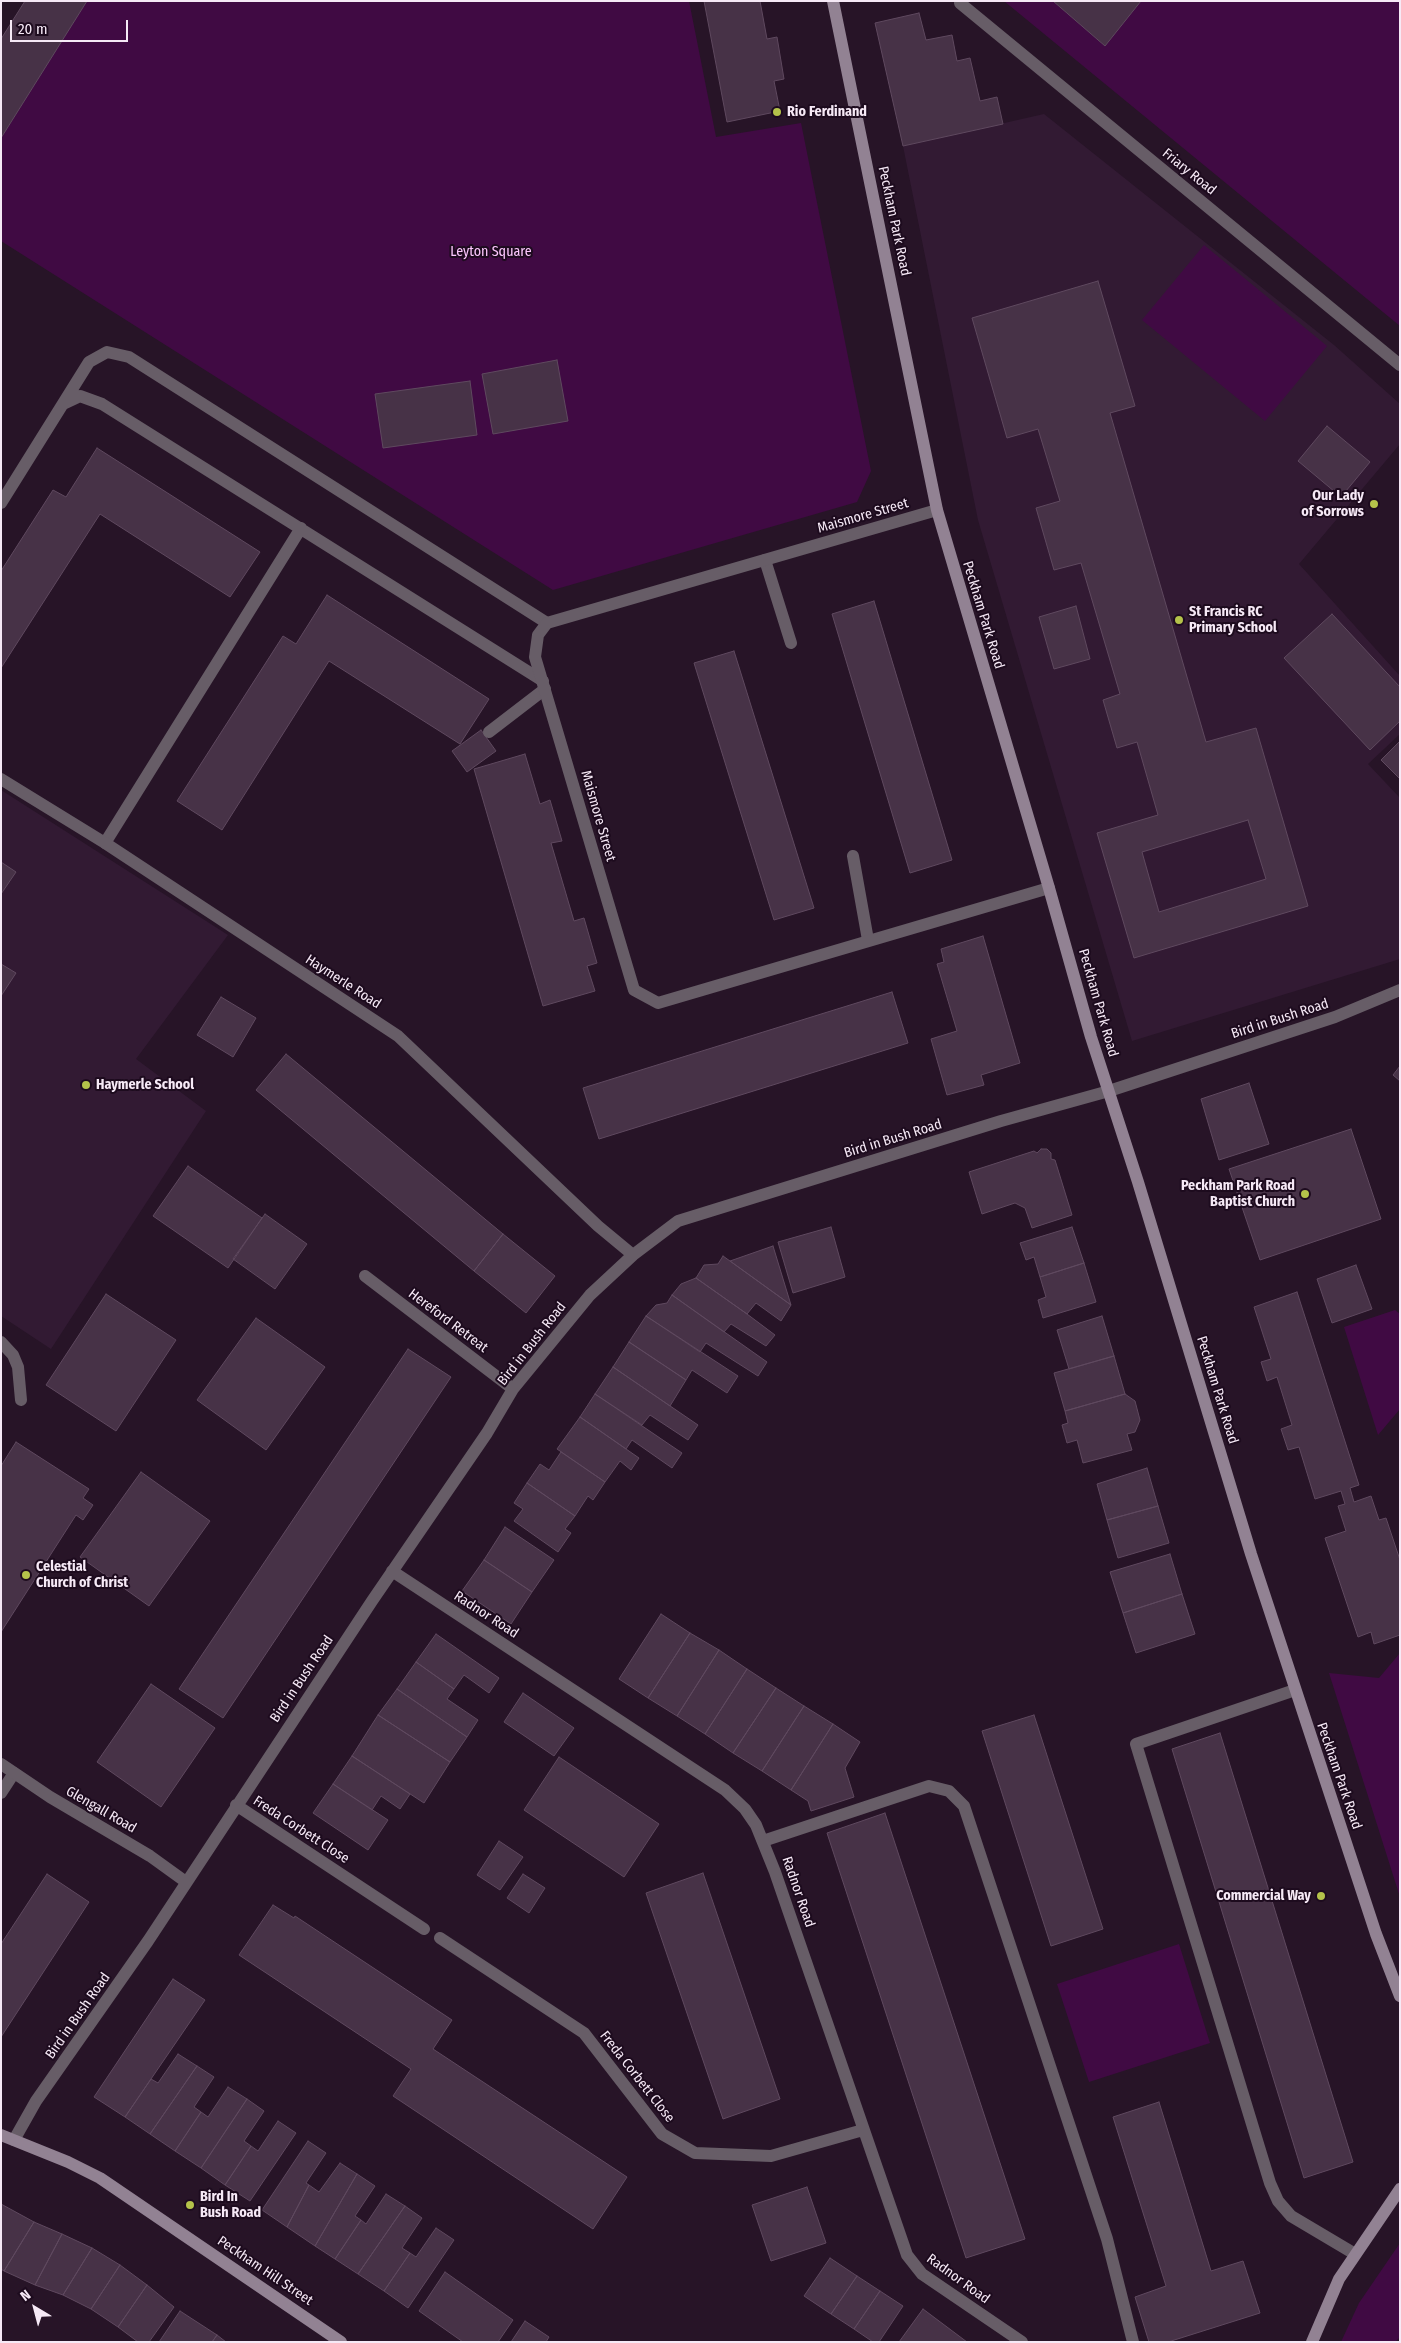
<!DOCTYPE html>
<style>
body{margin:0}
#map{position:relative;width:1401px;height:2343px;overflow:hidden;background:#271427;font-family:"Fira Sans Condensed",sans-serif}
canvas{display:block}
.frame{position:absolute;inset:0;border:2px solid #f6e9f6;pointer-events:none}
.north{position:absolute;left:10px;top:2283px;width:50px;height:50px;-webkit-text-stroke:4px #1d0b1e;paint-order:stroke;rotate:323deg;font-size:14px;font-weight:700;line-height:20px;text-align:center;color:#f6e9f6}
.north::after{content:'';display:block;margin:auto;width:18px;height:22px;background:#f6e9f6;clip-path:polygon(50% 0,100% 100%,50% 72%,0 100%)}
.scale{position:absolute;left:10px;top:20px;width:118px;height:22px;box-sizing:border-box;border:2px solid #f6e9f6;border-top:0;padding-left:6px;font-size:15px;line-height:18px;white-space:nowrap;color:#f6e9f6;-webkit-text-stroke:4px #1d0b1e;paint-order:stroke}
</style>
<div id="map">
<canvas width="1401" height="2343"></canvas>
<div class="frame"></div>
<div class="north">N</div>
<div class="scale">20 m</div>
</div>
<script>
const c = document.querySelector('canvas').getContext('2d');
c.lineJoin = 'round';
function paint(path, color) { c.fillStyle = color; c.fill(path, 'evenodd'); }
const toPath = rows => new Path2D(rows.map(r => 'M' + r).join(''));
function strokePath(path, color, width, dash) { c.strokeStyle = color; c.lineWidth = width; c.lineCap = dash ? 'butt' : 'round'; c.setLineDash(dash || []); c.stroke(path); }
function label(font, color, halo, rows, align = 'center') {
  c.font = font + ' "Fira Sans Condensed",sans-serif'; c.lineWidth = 4; c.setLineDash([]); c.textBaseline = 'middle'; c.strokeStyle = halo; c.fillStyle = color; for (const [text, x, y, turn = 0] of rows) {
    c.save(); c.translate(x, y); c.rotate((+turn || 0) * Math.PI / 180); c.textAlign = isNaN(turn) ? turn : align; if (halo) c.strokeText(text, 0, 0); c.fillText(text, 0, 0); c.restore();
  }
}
const built = toPath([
 [1044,114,1334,345,1400,404,1400,444,1299,564,1400,676,1400,734,1368,764,1400,798,1400,959,1132,1041,978,520,903,146],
 [1,790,228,935,136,1059,206,1111,51,1349,1,1316]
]);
const green = toPath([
 [87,1,689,1,716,137,801,123,871,471,857,502,553,590,1,241,1,138],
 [1004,1,1053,1,1105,46,1141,1,1400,1,1400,326],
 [1204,245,1327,346,1265,421,1142,320],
 [1395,1310,1400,1314,1400,1409,1378,1435,1344,1327],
 [1400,1653,1400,1897,1329,1673,1379,1678],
 [1179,1944,1210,2043,1089,2082,1057,1984],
 [1400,2243,1400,2337,1395,2342,1341,2342,1359,2303]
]);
const building = toPath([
 [25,1,87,1,1,138,1,39,25,1],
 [704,1,760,1,767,39,777,37,784,79,774,81,780,111,727,122,704,1],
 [1053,1,1141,1,1105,46,1053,1],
 [919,13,926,40,952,35,957,61,970,58,980,101,997,97,1003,124,903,146,875,23,919,13],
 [1098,281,1135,406,1110,413,1206,742,1256,728,1308,906,1134,958,1097,833,1158,815,1137,742,1117,748,1103,700,1120,694,1081,563,1054,570,1036,508,1060,501,1038,429,1007,438,972,318,1098,281],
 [1248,820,1266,879,1159,912,1142,852,1248,820],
 [557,360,568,421,493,434,482,374,557,360],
 [470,381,477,435,383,448,375,394,470,381],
 [1327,426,1370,462,1341,497,1298,461,1327,426],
 [97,448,260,552,230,597,100,514,1,668,1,571,53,490,66,497,97,448],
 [327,595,489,699,460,744,329,661,222,830,177,801,283,636,296,644,327,595],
 [874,601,952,860,910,873,832,614,874,601],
 [1076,606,1090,659,1054,669,1039,617,1076,606],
 [1332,614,1400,687,1400,721,1370,750,1284,658,1332,614],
 [734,651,814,908,774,920,694,663,734,651],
 [481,730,496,751,467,772,452,751,481,730],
 [1400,741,1400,779,1381,760,1400,741],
 [525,754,540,804,550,800,562,841,551,843,574,921,584,918,597,963,587,966,595,991,543,1006,474,769,525,754],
 [1,862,16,872,1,894,1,862],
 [983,936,1020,1063,981,1075,984,1085,947,1095,931,1039,957,1031,937,964,944,962,941,949,983,936],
 [1,964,16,973,1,996,1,964],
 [892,992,908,1043,599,1139,583,1088,892,992],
 [221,997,256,1018,233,1057,197,1035,221,997],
 [286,1054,503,1234,474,1271,256,1090,286,1054],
 [1400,1066,1400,1081,1393,1075,1400,1066],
 [1249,1083,1269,1144,1219,1160,1201,1099,1249,1083],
 [1351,1129,1381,1219,1260,1260,1229,1169,1351,1129],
 [1041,1149,1047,1149,1051,1153,1051,1159,1055,1160,1072,1215,1032,1228,1025,1208,1015,1203,982,1214,969,1172,1034,1151,1037,1153,1041,1149],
 [188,1166,262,1218,228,1268,153,1216,188,1166],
 [265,1214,307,1244,275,1289,233,1259,265,1214],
 [831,1227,845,1277,793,1293,778,1242,831,1227],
 [1072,1227,1084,1263,1040,1277,1034,1257,1026,1260,1020,1243,1072,1227],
 [503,1234,555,1276,526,1313,474,1271,503,1234],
 [773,1246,791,1305,730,1261,773,1246],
 [723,1256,791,1305,781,1321,756,1303,747,1314,696,1278,704,1265,718,1264,723,1256],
 [1084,1263,1096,1302,1043,1318,1038,1300,1046,1297,1040,1277,1084,1263],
 [1356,1265,1372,1309,1332,1323,1317,1279,1356,1265],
 [696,1278,747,1314,775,1335,766,1346,731,1324,724,1332,672,1295,681,1284,696,1278],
 [1297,1292,1359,1485,1350,1488,1354,1502,1371,1496,1379,1520,1386,1518,1400,1560,1400,1635,1374,1644,1371,1632,1358,1637,1325,1538,1346,1531,1338,1506,1345,1504,1341,1491,1315,1499,1299,1447,1288,1450,1281,1429,1292,1425,1277,1377,1267,1381,1261,1362,1271,1359,1254,1307,1297,1292],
 [106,1294,176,1340,116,1431,46,1385,106,1294],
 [672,1295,767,1362,758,1376,706,1343,700,1352,646,1316,656,1305,667,1303,672,1295],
 [646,1316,738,1376,727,1393,692,1370,686,1380,629,1342,646,1316],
 [1102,1316,1114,1356,1069,1369,1057,1330,1102,1316],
 [256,1318,325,1367,266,1450,197,1400,256,1318],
 [629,1342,686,1380,670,1406,613,1367,629,1342],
 [408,1349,451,1377,223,1718,179,1689,408,1349],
 [1114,1356,1125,1394,1065,1411,1054,1373,1114,1356],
 [613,1367,698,1425,688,1440,650,1415,642,1425,595,1394,613,1367],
 [595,1394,682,1453,672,1468,632,1440,626,1449,580,1417,595,1394],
 [1125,1394,1135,1401,1140,1420,1135,1432,1127,1434,1132,1450,1083,1463,1077,1440,1067,1443,1062,1425,1068,1423,1065,1411,1125,1394],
 [580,1417,639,1458,631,1470,620,1461,605,1482,557,1449,580,1417],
 [16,1442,89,1489,83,1498,93,1505,83,1520,76,1515,1,1632,1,1466,16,1442],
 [561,1452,605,1482,593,1500,588,1496,575,1516,527,1483,540,1464,549,1470,561,1452],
 [1147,1468,1158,1506,1107,1520,1097,1484,1147,1468],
 [141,1472,210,1521,149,1606,80,1557,141,1472],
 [527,1483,575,1516,565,1529,571,1533,558,1552,514,1521,523,1509,514,1503,527,1483],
 [1158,1506,1169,1543,1118,1558,1107,1520,1158,1506],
 [505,1527,554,1560,532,1592,484,1560,505,1527],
 [1170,1554,1182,1594,1123,1613,1110,1572,1170,1554],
 [484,1560,532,1592,511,1624,462,1591,484,1560],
 [1182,1594,1195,1634,1136,1653,1123,1613,1182,1594],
 [661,1614,690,1633,648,1698,619,1679,661,1614],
 [690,1633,719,1650,677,1716,648,1698,690,1633],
 [436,1634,499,1678,489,1693,464,1675,454,1689,416,1662,436,1634],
 [719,1650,747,1669,705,1734,677,1716,719,1650],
 [416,1662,454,1689,447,1699,478,1720,467,1737,397,1689,416,1662],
 [747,1669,776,1688,733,1753,705,1734,747,1669],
 [151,1684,215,1728,161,1807,97,1762,151,1684],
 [776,1688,804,1706,762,1771,733,1753,776,1688],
 [397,1689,467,1737,450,1762,378,1715,397,1689],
 [523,1693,574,1728,554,1756,504,1722,523,1693],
 [804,1706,833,1724,791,1790,762,1771,804,1706],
 [378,1715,450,1762,424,1803,352,1756,378,1715],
 [1034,1715,1103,1929,1051,1946,982,1731,1034,1715],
 [833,1724,860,1742,845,1768,854,1797,811,1811,808,1801,791,1790,833,1724],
 [1220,1733,1353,2162,1304,2178,1172,1749,1220,1733],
 [352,1756,410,1794,400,1809,381,1796,372,1810,333,1784,352,1756],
 [559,1757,659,1824,624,1877,524,1810,559,1757],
 [333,1784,388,1820,368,1850,313,1813,333,1784],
 [885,1813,1025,2239,966,2258,827,1833,885,1813],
 [499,1841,523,1857,500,1890,477,1875,499,1841],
 [703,1873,780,2099,723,2119,646,1893,703,1873],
 [47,1874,89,1902,1,2037,1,1944,47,1874],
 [523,1874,545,1888,529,1913,507,1898,523,1874],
 [273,1905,294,1918,295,1916,452,2020,433,2049,627,2177,593,2229,393,2096,411,2069,239,1955,273,1905],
 [173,1979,205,2000,125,2117,94,2097,173,1979],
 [178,2054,197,2066,150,2134,125,2117,151,2079,158,2083,178,2054],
 [197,2066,214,2077,194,2107,201,2112,175,2151,150,2134,197,2066],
 [228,2087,247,2099,201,2168,175,2151,201,2112,208,2117,228,2087],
 [247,2099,264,2111,244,2141,251,2146,225,2185,201,2168,247,2099],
 [1159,2102,1211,2271,1243,2261,1260,2313,1168,2342,1149,2342,1135,2297,1166,2286,1113,2117,1159,2102],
 [278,2121,296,2133,250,2201,225,2185,251,2146,258,2151,278,2121],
 [308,2141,326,2153,306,2183,309,2185,287,2227,262,2210,308,2141],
 [340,2163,357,2174,315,2246,287,2227,309,2185,319,2192,340,2163],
 [357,2174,375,2186,355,2216,361,2220,335,2259,315,2246,357,2174],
 [807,2187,826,2243,771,2261,752,2205,807,2187],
 [386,2194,405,2206,358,2274,335,2259,361,2220,366,2224,386,2194],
 [1,2204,34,2222,4,2271,1,2269,1,2204],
 [405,2206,422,2218,402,2248,410,2253,384,2291,358,2274,405,2206],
 [34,2222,62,2234,35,2285,4,2271,34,2222],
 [436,2228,454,2240,408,2308,384,2291,410,2253,416,2257,436,2228],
 [62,2234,92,2248,63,2295,35,2285,62,2234],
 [92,2248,120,2265,91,2309,63,2295,92,2248],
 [830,2258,857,2276,831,2314,804,2296,830,2258],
 [120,2265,147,2285,118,2327,91,2309,120,2265],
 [445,2272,513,2320,498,2342,463,2342,419,2311,445,2272],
 [857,2276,880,2291,854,2329,831,2314,857,2276],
 [147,2285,174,2307,149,2342,138,2342,118,2327,147,2285],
 [880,2291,903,2306,879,2342,873,2342,854,2329,880,2291],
 [923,2309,967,2342,899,2342,923,2309],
 [180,2311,217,2335,212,2342,159,2342,180,2311],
 [525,2321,549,2337,546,2342,511,2342,525,2321],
 [217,2335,226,2342,212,2342,217,2335]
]);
const service = toPath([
 [63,404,80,396,102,404,543,681],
 [1,503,89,362,107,352,129,357,547,623],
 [765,560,791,643],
 [489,732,545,689],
 [105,843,301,528],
 [853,856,868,940],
 [1,1342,13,1355,18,1367,21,1400],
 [1295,1690,1136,1744,1270,2183,1278,2201,1291,2216,1355,2254],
 [1,1793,14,1773],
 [763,1841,929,1786,949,1791,964,1806,1107,2239,1133,2342]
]);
const minor = toPath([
 [960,3,1400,365],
 [937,510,547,623,538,635,535,657,634,990,658,1003,1049,888],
 [1,779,105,843,398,1036,598,1226,633,1255],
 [365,1276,513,1389],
 [392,1571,725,1790,745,1809,756,1825,775,1872,907,2255,922,2274,1022,2342],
 [1,1764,50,1797,150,1856,186,1882],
 [236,1805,424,1929],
 [440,1938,584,2033,662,2134,695,2153,771,2156,863,2130],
 [14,2140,36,2101,148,1941,372,1601,487,1433,513,1389,590,1295,633,1255,678,1221,1001,1121,1109,1091,1335,1017,1400,990]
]);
const secondary = toPath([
 [833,1,937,510,1049,888,1091,1037,1138,1182,1251,1554,1376,1934,1400,1996],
 [1,2135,68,2162,100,2178,341,2342],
 [1312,2342,1339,2279,1400,2189]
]);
const markers = [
 [777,112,5,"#b4c24a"],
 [1374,504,5,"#b4c24a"],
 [1179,620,5,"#b4c24a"],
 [86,1085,5,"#b4c24a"],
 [1305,1194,5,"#b4c24a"],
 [26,1575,5,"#b4c24a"],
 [1321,1896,5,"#b4c24a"],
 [190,2205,5,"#b4c24a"]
];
const poiNames = [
 ["Rio Ferdinand",787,112],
 ["Our Lady",1364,496,"right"],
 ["of Sorrows",1364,512,"right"],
 ["St Francis RC",1189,612],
 ["Primary School",1189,628],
 ["Haymerle School",96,1085],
 ["Peckham Park Road",1295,1186,"right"],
 ["Baptist Church",1295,1202,"right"],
 ["Celestial",36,1567],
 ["Church of Christ",36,1583],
 ["Commercial Way",1311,1896,"right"],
 ["Bird In",200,2197],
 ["Bush Road",200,2213]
];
const streetNames = [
 ["Friary Road",1189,172,39],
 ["Peckham Park Road",894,221,78],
 ["Maismore Street",863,516,-16],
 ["Peckham Park Road",983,615,73],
 ["Maismore Street",598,816,74],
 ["Haymerle Road",343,982,33],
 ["Peckham Park Road",1098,1003,74],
 ["Bird in Bush Road",1280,1019,-18],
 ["Bird in Bush Road",893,1139,-17],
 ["Hereford Retreat",448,1321,37],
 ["Bird in Bush Road",532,1344,-52],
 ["Peckham Park Road",1217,1390,73],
 ["Radnor Road",486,1615,33],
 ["Bird in Bush Road",302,1679,-56],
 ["Peckham Park Road",1339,1776,71],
 ["Glengall Road",101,1810,30],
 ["Freda Corbett Close",301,1830,33],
 ["Radnor Road",798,1892,71],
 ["Bird in Bush Road",78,2016,-55],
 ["Freda Corbett Close",637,2077,52],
 ["Peckham Hill Street",265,2271,34],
 ["Radnor Road",958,2279,36]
];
const parkNames = [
 ["Leyton Square",491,252]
];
paint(built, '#321a33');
paint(green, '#400a43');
paint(building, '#473247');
strokePath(building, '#5f495f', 1);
strokePath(service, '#675d67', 12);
strokePath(minor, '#675d67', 12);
strokePath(secondary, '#928293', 12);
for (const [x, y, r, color] of markers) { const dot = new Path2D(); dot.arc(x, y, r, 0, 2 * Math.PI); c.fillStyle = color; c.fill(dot); strokePath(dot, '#1d0b1e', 2); }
label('bold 14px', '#f6e9f6', '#1d0b1e', poiNames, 'left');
label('14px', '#f6e9f6', '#1d0b1e', streetNames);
label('14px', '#fcc6fd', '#1d0b1e', parkNames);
</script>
